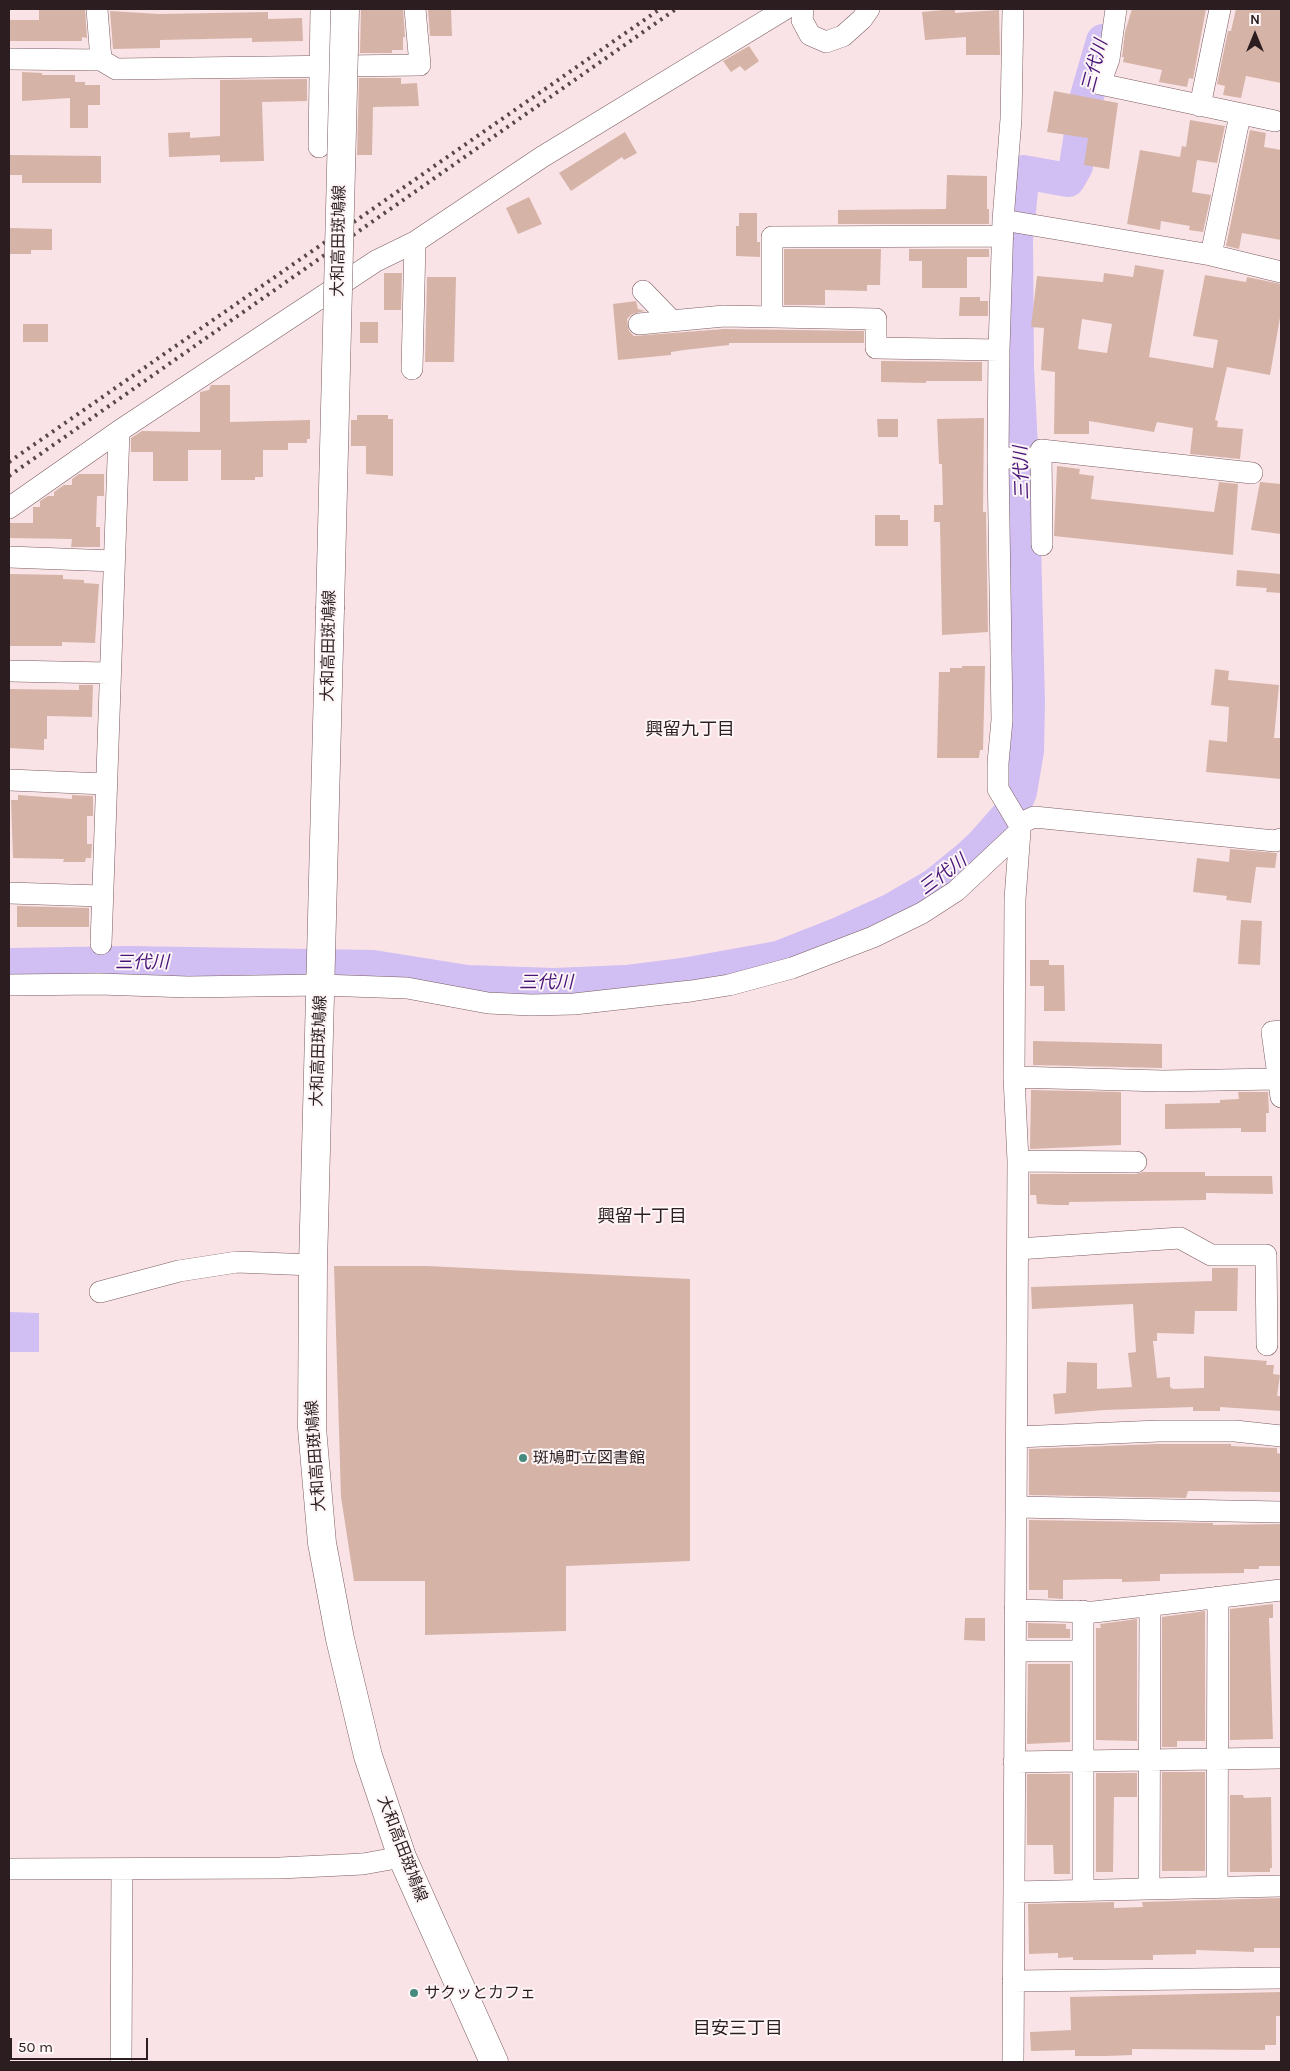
<!DOCTYPE html>
<meta charset="utf-8">
<style>
body{margin:0}
#map{position:relative;width:1290px;height:2071px;overflow:hidden;background:#fae3e6;font-family:Karla,sans-serif}
canvas{display:block}
.frame{position:absolute;inset:0;border:10px solid #2c1e20;pointer-events:none}
.north{position:absolute;left:1230px;top:10px;width:50px;height:50px;-webkit-text-stroke:4px #fdf5f6;paint-order:stroke;rotate:0deg;font-size:14px;font-weight:700;line-height:20px;text-align:center;color:#2c1e20}
.north::after{content:'';display:block;margin:auto;width:18px;height:22px;background:#2c1e20;clip-path:polygon(50% 0,100% 100%,50% 72%,0 100%)}
.scale{position:absolute;left:10px;top:2038px;width:138px;height:22px;box-sizing:border-box;border:2px solid #2c1e20;border-top:0;padding-left:6px;font-size:15px;line-height:18px;white-space:nowrap;color:#2c1e20;-webkit-text-stroke:4px #fdf5f6;paint-order:stroke}
</style>
<div id="map">
<canvas width="1290" height="2071"></canvas>
<div class="frame"></div>
<div class="north">N</div>
<div class="scale">50 m</div>
</div>
<script>
const c = document.querySelector('canvas').getContext('2d');
c.lineJoin = 'round';
function paint(path, color) { c.fillStyle = color; c.fill(path, 'evenodd'); }
const toPath = rows => new Path2D(rows.map(r => 'M' + r).join(''));
function strokePath(path, color, width, dash) { c.strokeStyle = color; c.lineWidth = width; c.lineCap = dash ? 'butt' : 'round'; c.setLineDash(dash || []); c.stroke(path); }
function label(font, color, halo, rows, align = 'center') {
  c.font = font + ' Karla,"Noto Sans JP",sans-serif'; c.lineWidth = 4; c.setLineDash([]); c.textBaseline = 'middle'; c.strokeStyle = halo; c.fillStyle = color; for (const [text, x, y, turn = 0] of rows) {
    c.save(); c.translate(x, y); c.rotate((+turn || 0) * Math.PI / 180); c.textAlign = isNaN(turn) ? turn : align; if (halo) c.strokeText(text, 0, 0); c.fillText(text, 0, 0); c.restore();
  }
}
const water = toPath([
 [9,1312,39,1313,39,1352,9,1352]
]);
const river = toPath([
 [9,965,128,963,373,967,467,982,554,985,626,982,689,974,778,958,839,934,892,910,935,885,968,858,982,845,1012,811,1020,792,1027,751,1028,702,1022,467,1017,368,1016,239,1023,172,1068,180,1076,166,1087,96,1103,41]
]);
const building = toPath([
 [39,9,85,9,87,38,82,37,82,41,9,41,9,20,39,20],
 [361,9,403,9,405,37,403,37,403,50,392,50,392,53,360,53],
 [428,9,451,9,452,36,430,36],
 [955,9,955,13,999,10,1000,55,966,55,966,37,925,40,922,12],
 [1132,9,1206,9,1193,79,1189,78,1187,87,1159,82,1162,70,1123,62,1124,57,1122,57,1125,32],
 [1236,9,1281,9,1281,83,1246,76,1241,98,1223,95,1225,86,1217,84,1228,31,1231,31],
 [110,11,159,14,268,12,268,19,302,18,303,41,252,42,252,38,160,40,160,48,113,49],
 [749,46,759,61,745,71,740,66,731,72,723,61],
 [22,72,42,73,42,75,75,75,75,82,85,82,85,85,100,85,100,105,88,105,88,128,70,128,70,98,22,101],
 [359,78,401,78,401,84,417,83,419,106,373,107,372,155,357,155],
 [307,79,307,101,262,102,264,161,220,162,220,155,169,157,168,133,190,132,190,138,220,136,220,80],
 [1054,91,1118,103,1109,169,1084,165,1088,138,1047,132],
 [1190,120,1225,126,1217,163,1197,160,1192,192,1211,195,1203,232,1189,230,1190,226,1161,221,1160,230,1127,224,1140,150,1180,157,1182,146,1186,147],
 [1250,130,1266,133,1264,147,1281,150,1281,240,1242,233,1239,249,1226,246],
 [625,132,637,153,624,160,622,157,571,191,559,173],
 [9,155,101,156,101,183,22,183,22,175,9,175],
 [947,175,987,176,987,209,989,209,989,224,838,224,838,210,946,209],
 [529,197,542,224,518,234,506,208],
 [739,213,757,213,757,242,760,242,760,257,736,256,736,226,739,226],
 [9,228,52,229,52,250,31,250,31,254,9,254],
 [784,249,881,249,880,285,867,285,867,291,825,290,825,305,784,305],
 [909,249,989,249,989,257,967,257,967,288,922,288,922,261,909,261],
 [1135,265,1164,270,1149,357,1213,368,1218,340,1193,336,1205,275,1246,282,1247,277,1281,284,1281,312,1270,375,1227,367,1215,420,1218,421,1217,427,1243,429,1240,459,1190,454,1193,428,1157,422,1154,432,1089,421,1089,434,1054,434,1055,372,1041,370,1044,328,1031,327,1037,276,1103,282,1104,273,1133,277],
 [1082,319,1112,324,1107,353,1078,349],
 [384,273,402,273,401,310,384,310],
 [427,277,456,277,454,362,425,362],
 [960,297,980,297,980,301,988,301,988,316,959,316],
 [636,301,638,309,645,311,632,314,627,319,629,331,634,336,724,329,864,331,864,343,729,343,729,345,684,350,671,352,671,355,618,360,613,304],
 [360,322,378,322,378,343,360,343],
 [23,324,48,324,48,342,23,342],
 [881,361,982,362,982,381,926,381,926,383,881,382],
 [211,385,230,385,230,422,310,420,310,439,307,439,307,443,288,443,288,450,263,450,263,477,255,477,255,480,221,480,221,450,188,450,188,481,153,481,153,452,131,452,131,438,142,431,200,432,200,392,209,390],
 [357,415,388,415,388,419,393,419,393,476,366,474,366,446,351,446,351,420,357,420],
 [984,418,983,512,986,512,988,632,942,635,940,522,934,522,934,505,943,505,942,464,939,464,937,419],
 [877,419,898,419,898,437,878,437],
 [1057,466,1080,469,1079,474,1094,476,1091,499,1214,512,1219,482,1238,484,1233,555,1054,536],
 [79,474,104,474,104,496,97,496,96,527,100,527,100,547,71,547,72,539,9,538,9,523,33,523,33,507,40,507,40,501,48,496,54,496,54,492,64,485,72,485,72,479],
 [1260,482,1281,484,1281,534,1251,530],
 [875,515,900,515,900,520,908,520,908,546,875,546],
 [1237,570,1281,574,1281,593,1266,592,1267,588,1236,586],
 [9,574,63,575,63,579,84,580,84,583,99,584,95,643,62,642,62,646,9,646],
 [962,666,985,666,983,750,980,750,979,758,937,758,939,672,950,672,950,668,962,668],
 [1215,669,1229,671,1228,680,1279,685,1274,738,1281,738,1281,779,1206,772,1209,740,1227,742,1229,707,1211,705],
 [79,685,93,685,92,717,47,716,47,739,44,739,44,750,9,748,9,689,79,690],
 [18,795,72,799,72,795,93,796,93,816,87,816,87,844,92,844,91,858,86,858,85,862,63,862,64,859,13,858,11,800,18,800],
 [1230,849,1277,853,1275,868,1256,867,1251,903,1226,900,1227,896,1193,892,1197,858,1229,862],
 [17,906,89,908,89,927,17,927],
 [1241,920,1262,921,1260,965,1238,964],
 [1030,960,1049,960,1049,965,1064,965,1065,1011,1044,1011,1044,986,1030,986],
 [1033,1041,1162,1044,1162,1068,1033,1065],
 [1031,1090,1121,1092,1121,1145,1030,1149],
 [1238,1092,1268,1092,1269,1113,1266,1113,1266,1132,1241,1132,1241,1128,1165,1129,1165,1104,1220,1103,1220,1100,1239,1099],
 [1143,1172,1205,1172,1205,1176,1272,1176,1273,1194,1206,1193,1206,1200,1069,1202,1069,1205,1055,1205,1037,1204,1036,1195,1030,1195,1030,1174,1136,1174],
 [334,1266,427,1266,690,1279,690,1561,566,1566,566,1631,425,1635,425,1581,354,1581,341,1497],
 [1212,1268,1238,1268,1237,1311,1195,1311,1194,1334,1157,1333,1157,1341,1153,1341,1157,1378,1170,1377,1170,1387,1173,1389,1204,1388,1204,1356,1267,1361,1266,1365,1274,1365,1273,1374,1280,1375,1277,1396,1281,1396,1281,1411,1220,1407,1220,1411,1193,1411,1193,1407,1104,1410,1055,1414,1053,1394,1066,1393,1067,1362,1097,1363,1097,1389,1132,1387,1128,1353,1136,1352,1133,1304,1032,1309,1031,1287,1212,1281],
 [1157,1444,1231,1444,1231,1446,1277,1448,1277,1453,1281,1454,1281,1492,1188,1491,1186,1498,1029,1495,1029,1449],
 [1029,1520,1213,1523,1213,1525,1281,1524,1281,1566,1259,1566,1259,1569,1244,1569,1244,1573,1160,1574,1160,1581,1122,1582,1122,1579,1106,1579,1063,1580,1063,1599,1048,1598,1048,1590,1029,1590],
 [1273,1604,1273,1618,1269,1618,1273,1739,1230,1740,1230,1609],
 [1205,1611,1205,1741,1177,1741,1177,1747,1162,1747,1162,1617],
 [965,1618,985,1618,985,1641,964,1640],
 [1137,1619,1137,1741,1096,1740,1096,1628,1101,1628,1100,1624],
 [1028,1623,1066,1624,1066,1629,1070,1629,1070,1638,1028,1638],
 [1028,1664,1070,1664,1070,1742,1027,1744],
 [1162,1772,1205,1772,1205,1871,1162,1871],
 [1096,1773,1137,1773,1137,1797,1114,1797,1113,1872,1096,1872],
 [1027,1774,1070,1774,1070,1874,1054,1874,1053,1845,1027,1845],
 [1230,1795,1243,1795,1244,1798,1271,1797,1272,1868,1270,1868,1270,1872,1230,1872],
 [1281,1898,1281,1948,1254,1948,1254,1952,1196,1950,1196,1954,1153,1955,1153,1960,1073,1960,1073,1957,1058,1958,1058,1953,1029,1954,1028,1904,1114,1902,1114,1908,1143,1907,1142,1902],
 [1281,1992,1281,2016,1276,2016,1276,2045,1265,2045,1265,2050,1132,2049,1132,2055,1106,2056,1075,2056,1075,2050,1031,2051,1030,2032,1071,2030,1070,1997]
]);
const street = toPath([
 [97,9,101,60],
 [803,9,802,20,810,35,826,42,843,36,862,19,869,9],
 [1013,9,1011,119,1003,220,999,350,998,458,1002,720,998,763,998,789,1019,824,1020,831,1015,899,1014,1077,1018,1161,1013,2062],
 [1116,9,1109,59,1100,84,1275,121],
 [9,59,101,60,116,69,420,65,415,9],
 [1200,106,1220,9],
 [319,147,321,9],
 [1003,220,1211,255,1281,272],
 [1211,255,1240,115],
 [643,291,672,321],
 [772,317,772,237,1003,236],
 [639,324,724,316,876,319,876,348,999,350],
 [412,369,415,242],
 [998,458,1041,458],
 [9,508,119,431,376,261,415,242,542,157,785,9],
 [1042,545,1041,450,1252,473],
 [9,557,114,561],
 [9,671,109,673],
 [9,780,105,784],
 [1019,824,1034,817,1275,841,1281,839],
 [9,893,101,896],
 [101,944,119,431],
 [9,985,99,984,188,987,321,985,407,988,488,1003,531,1005,574,1004,691,991,729,985,792,968,873,937,922,913,956,891,1020,831],
 [1281,1031,1272,1032,1281,1097],
 [1014,1077,1163,1081,1277,1079],
 [1018,1161,1136,1162],
 [1018,1249,1180,1238,1211,1255,1266,1255,1267,1345],
 [100,1292,179,1271,237,1262,313,1265],
 [1017,1437,1159,1431,1235,1431,1281,1436],
 [1016,1507,1281,1512],
 [1015,1610,1094,1612,1281,1590],
 [1015,1651,1083,1651],
 [1014,1762,1281,1758],
 [9,1869,280,1868,363,1864,402,1857],
 [1217,1888,1218,1597],
 [1149,1889,1150,1605],
 [1083,1890,1083,1611],
 [1014,1892,1281,1886],
 [1013,1981,1281,1978],
 [121,2062,122,1869]
]);
const primary = toPath([
 [330,609,313,1265,312,1428,322,1543,340,1639,368,1756,402,1857,494,2062]
]);
const rail = toPath([
 [9,462,660,9],
 [9,476,676,9]
]);
const primaryBridge = toPath([
 [330,609,345,9]
]);
const markers = [
 [523,1458,5,"#478b7e"],
 [414,1993,5,"#478b7e"]
];
const streetNames = [
 ["大和高田斑鳩線",339,241,-89],
 ["大和高田斑鳩線",329,646,-89],
 ["大和高田斑鳩線",319,1051,-88],
 ["大和高田斑鳩線",316,1456,-94],
 ["大和高田斑鳩線",402,1849,69]
];
const poiNames = [
 ["斑鳩町立図書館",533,1458],
 ["サクッとカフェ",424,1993]
];
const waterNames = [
 ["三代川",1095,66,-75],
 ["三代川",1022,473,-92],
 ["三代川",943,875,-37],
 ["三代川",142,963],
 ["三代川",546,983]
];
const neighbourhoodNames = [
 ["興留九丁目",690,730],
 ["興留十丁目",642,1217],
 ["目安三丁目",738,2029]
];
paint(water, '#d1bef3');
strokePath(river, '#d1bef3', 34);
paint(building, '#d5b4a7');
strokePath(street, '#7b5c60', 22);
strokePath(primary, '#7b5c60', 29);
strokePath(street, '#fff', 21);
strokePath(primary, '#fff', 28);
strokePath(rail, '#574749', 4, [2.5, 5]);
strokePath(primaryBridge, '#7b5c60', 29, []);
strokePath(primaryBridge, '#fff', 28);
for (const [x, y, r, color] of markers) { const dot = new Path2D(); dot.arc(x, y, r, 0, 2 * Math.PI); c.fillStyle = color; c.fill(dot); strokePath(dot, '#fdf5f6', 2); }
label('16px', '#2c1e20', '#fdf5f6', streetNames);
label('16px', '#2c1e20', '#fdf5f6', poiNames, 'left');
label('italic 18px', '#471478', '#fdf5f6', waterNames);
label('18px', '#2c1e20', '#fdf5f6', neighbourhoodNames);
</script>
